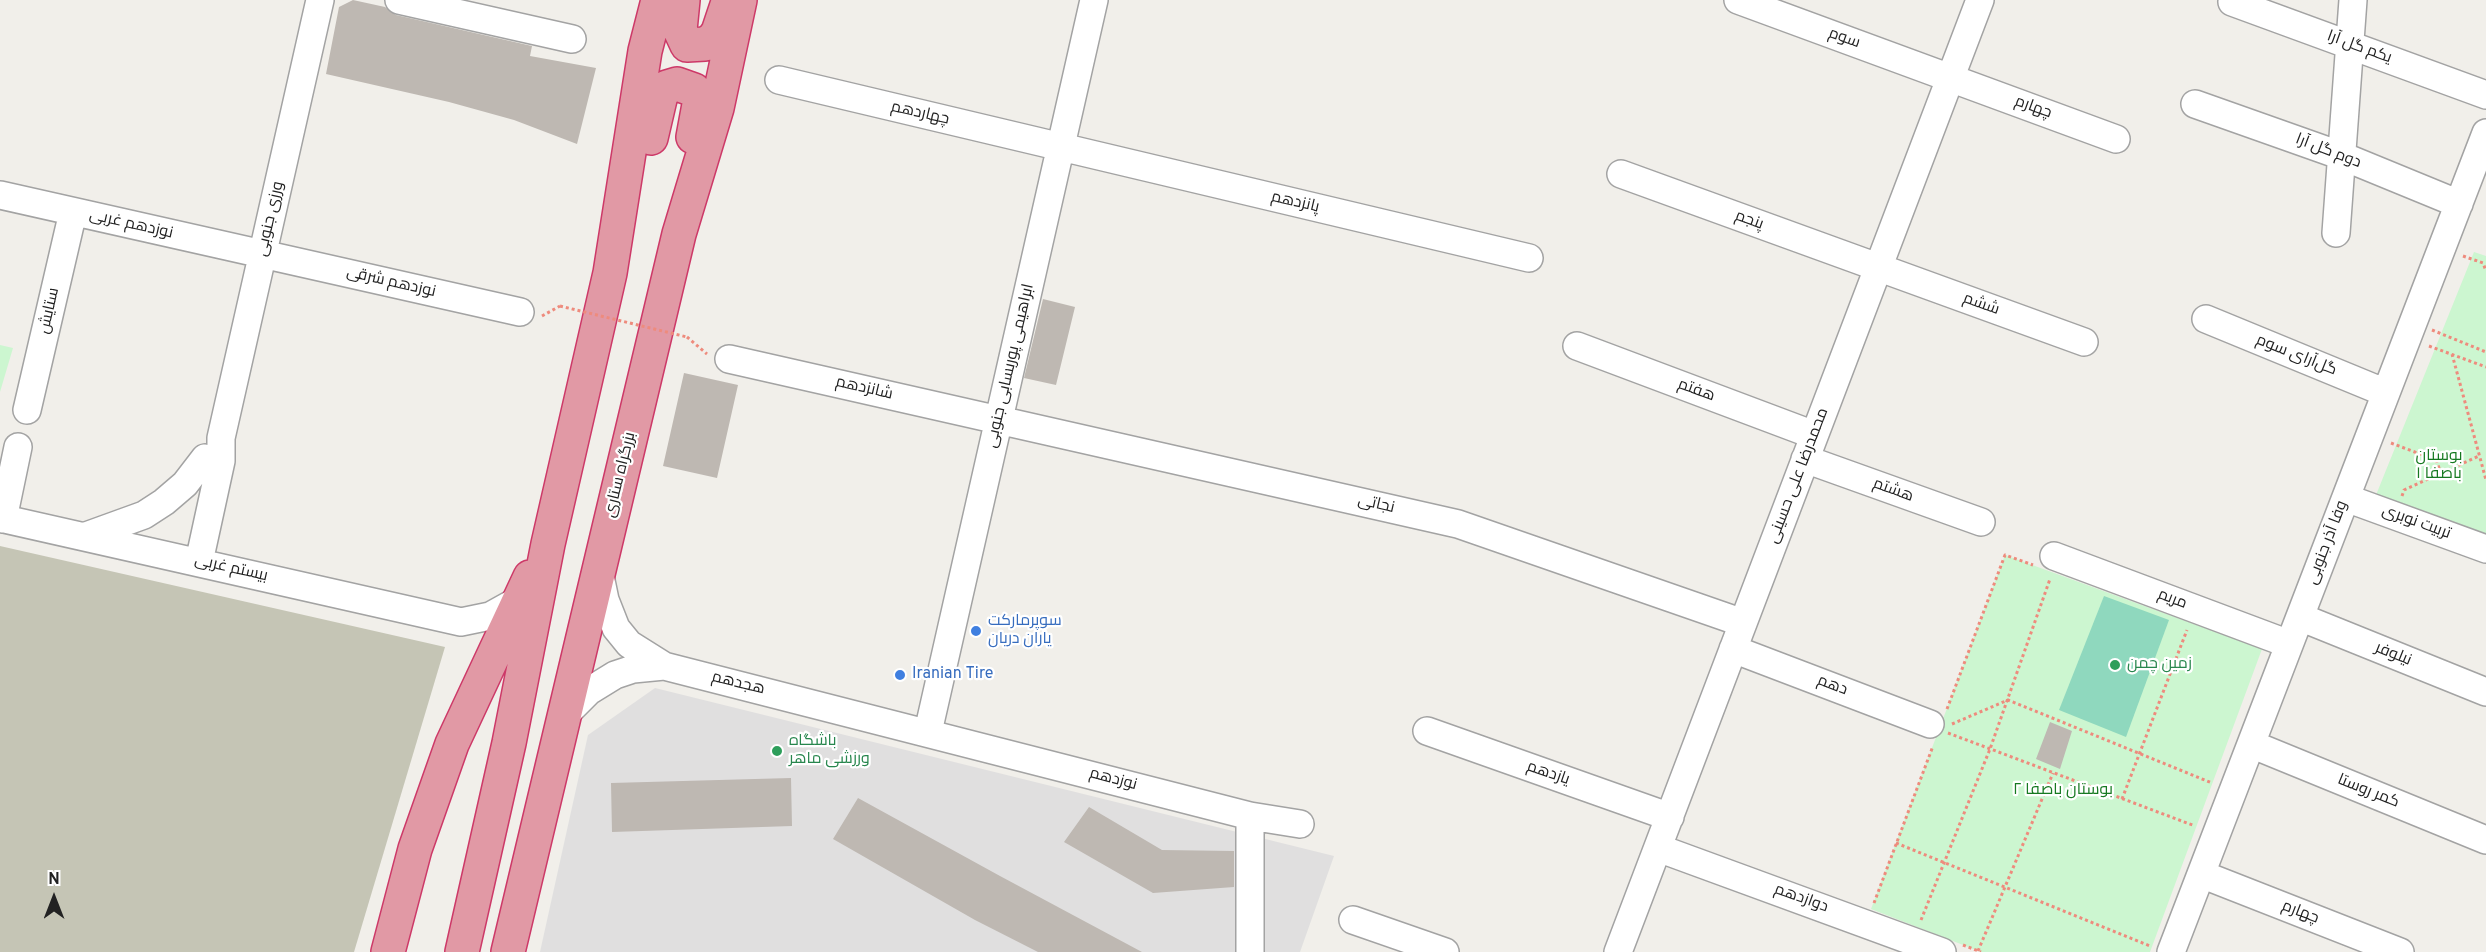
<!DOCTYPE html>
<meta charset="utf-8">
<style>
body{margin:0}
#map{position:relative;width:2486px;height:952px;overflow:hidden;background:#f1efea;font-family:Overpass,sans-serif}
canvas{display:block}
.north{position:absolute;left:24px;top:868px;width:60px;height:60px;-webkit-text-stroke:4px #fff;paint-order:stroke;rotate:0deg;font-size:16px;font-weight:700;line-height:24px;text-align:center;color:#222}
.north::after{content:'';display:block;margin:auto;width:21px;height:27px;background:#222;clip-path:polygon(50% 0,100% 100%,50% 72%,0 100%)}
</style>
<div id="map">
<canvas width="2486" height="952"></canvas>
<div class="north">N</div>
</div>
<script>
const c = document.querySelector('canvas').getContext('2d');
c.lineJoin = 'round';
function paint(path, color) { c.fillStyle = color; c.fill(path, 'evenodd'); }
const toPath = rows => new Path2D(rows.map(r => 'M' + r).join(''));
function strokePath(path, color, width, dash) { c.strokeStyle = color; c.lineWidth = width; c.lineCap = dash ? 'butt' : 'round'; c.setLineDash(dash || []); c.stroke(path); }
function label(font, color, halo, rows, align = 'center') {
  c.font = font + ' Overpass,Cairo,sans-serif'; c.lineWidth = 4.5; c.setLineDash([]); c.textBaseline = 'middle'; c.strokeStyle = halo; c.fillStyle = color; for (const [text, x, y, turn = 0] of rows) {
    c.save(); c.translate(x, y); c.rotate((+turn || 0) * Math.PI / 180); c.textAlign = isNaN(turn) ? turn : align; if (halo) c.strokeText(text, 0, 0); c.fillText(text, 0, 0); c.restore();
  }
}
const residential = toPath([
 [655,688,1334,856,1300,952,540,952,588,735]
]);
const construction = toPath([
 [0,546,445,647,354,952,0,952]
]);
const park = toPath([
 [2474,252,2486,256,2486,536,2376,495],
 [0,345,13,348,0,392],
 [2005,555,2262,649,2150,952,1981,952,1871,909]
]);
const pitch = toPath([
 [2104,596,2169,620,2126,737,2059,710]
]);
const building = toPath([
 [353,0,385,7,396,15,532,46,530,56,596,68,577,144,514,120,449,102,326,74,339,7],
 [1043,299,1075,307,1056,385,1024,378],
 [684,373,738,385,717,478,663,466],
 [2050,722,2072,731,2060,769,2036,759],
 [791,778,792,826,612,832,611,783],
 [858,798,1000,876,1142,952,1038,952,975,920,833,839],
 [1089,807,1162,850,1234,851,1234,887,1153,893,1064,842]
]);
const path = toPath([
 [2463,256,2483,263,2486,271],
 [542,316,560,306],
 [2432,330,2486,352],
 [687,337,707,354],
 [2429,346,2486,367],
 [2452,354,2486,480],
 [2391,443,2436,460,2441,473],
 [2402,496,2404,490,2479,456],
 [1947,709,2005,555,2033,565],
 [1952,724,2008,700,2212,783],
 [1948,733,2195,826],
 [2122,799,2187,630],
 [1896,843,2150,946],
 [1874,903,1933,746],
 [1921,920,1990,749,2050,579],
 [1963,945,1981,952],
 [1978,951,2053,773]
]);
const minor = toPath([
 [399,0,572,39],
 [1738,0,2116,139],
 [2232,2,2486,95],
 [779,80,1529,258],
 [2195,104,2342,156,2459,204],
 [1621,174,2084,342],
 [0,195,520,312],
 [2336,233,2353,0],
 [2206,319,2386,393],
 [1577,346,1814,435],
 [729,359,1458,524,1743,623],
 [27,410,73,212],
 [1805,459,1981,522],
 [2346,498,2486,549],
 [0,518,461,622,490,616,517,601],
 [3,519,18,447],
 [86,536,144,515,164,502,185,484,205,458],
 [2054,556,2289,644],
 [199,562,221,461,221,438,320,0],
 [599,571,605,600,616,628,629,644,664,666],
 [2300,617,2486,692],
 [1733,649,1930,724],
 [562,718,589,691,615,675,633,669,664,666,1250,816,1300,824],
 [1427,731,1670,817],
 [928,732,1094,0],
 [2251,744,2486,840],
 [1658,848,1942,952],
 [2201,874,2400,952],
 [1353,920,1445,952],
 [1250,952,1250,816],
 [1618,952,1980,0],
 [2171,952,2486,133]
]);
const highway = toPath([
 [683,0,680,30,687,45,705,44,713,39,718,32,728,2],
 [651,138,661,95,667,87,677,84,694,90,700,99,693,137],
 [388,952,415,849,452,744,530,577],
 [462,952,509,743,548,544,610,273,645,51,658,0],
 [508,952,679,234,717,108,740,0]
]);
const pathBridge = toPath([
 [560,306,687,337]
]);
const markers = [
 [976,631,6,"#3f7fe0"],
 [2115,665,6,"#2e9e5b"],
 [900,675,6,"#3f7fe0"],
 [777,751,6,"#2e9e5b"]
];
const streetNames = [
 ["سوم",1844,39,20],
 ["یکم گل‌ آرا",2359,48,20],
 ["چهارم",2033,108,20],
 ["چهاردهم",920,114,13],
 ["دوم گل‌ آرا",2328,152,21],
 ["پانزدهم",1295,203,13],
 ["ورزی جنوبی",271,219,-77],
 ["پنجم",1749,221,20],
 ["نوزدهم غربی",131,225,13],
 ["نوزدهم شرقی",391,283,13],
 ["ششم",1981,305,20],
 ["ستایش",50,311,-77],
 ["گل‌آرای سوم",2296,356,22],
 ["ابراهیمی پوربسابی جنوبی",1011,366,-77],
 ["شانزدهم",864,389,13],
 ["هفتم",1696,391,20],
 ["بزرگراه ستاری",621,475,-76],
 ["محمدرضا علی حسینی",1799,476,-69],
 ["هشتم",1893,491,20],
 ["نجاتی",1376,505,13],
 ["تربیت نوبری",2416,523,20],
 ["وفا آذر جنوبی",2328,543,-69],
 ["بیستم غربی",231,569,13],
 ["مریم",2172,600,21],
 ["نیلوفر",2393,655,22],
 ["هجدهم",738,684,14],
 ["دهم",1832,686,21],
 ["یازدهم",1548,774,19],
 ["نوزدهم",1113,780,15],
 ["کمر روستا",2368,792,22],
 ["دوازدهم",1801,899,20],
 ["چهارم",2300,913,21]
];
const parkNames = [
 ["بوستان",2439,457],
 ["باصفا ۱",2439,475],
 ["بوستان باصفا ۲",2063,791]
];
const shopNames = [
 ["سوپرمارکت",988,622],
 ["یاران دریان",988,640],
 ["Iranian Tire",912,675]
];
const leisureNames = [
 ["زمین چمن",2127,665],
 ["باشگاه",789,742],
 ["ورزشی ماهر",789,760]
];
paint(residential, '#e0dfdf');
paint(construction, '#c5c5b5');
paint(park, '#ccf6d0');
paint(pitch, '#8fd8be');
paint(building, '#beb8b2');
strokePath(minor, '#a3a3a3', 30);
strokePath(highway, '#cd3968', 36);
strokePath(path, '#ee8b7d', 3, [3, 3]);
strokePath(minor, '#fff', 27);
strokePath(highway, '#e199a5', 33);
strokePath(pathBridge, '#ee8b7d', 3, [3, 3]);
for (const [x, y, r, color] of markers) { const dot = new Path2D(); dot.arc(x, y, r, 0, 2 * Math.PI); c.fillStyle = color; c.fill(dot); strokePath(dot, '#fff', 2); }
label('16px', '#222', '#fff', streetNames);
label('16px', '#167921', '#fff', parkNames);
label('16px', '#366cbe', '#fff', shopNames, 'left');
label('16px', '#27864d', '#fff', leisureNames, 'left');
</script>
